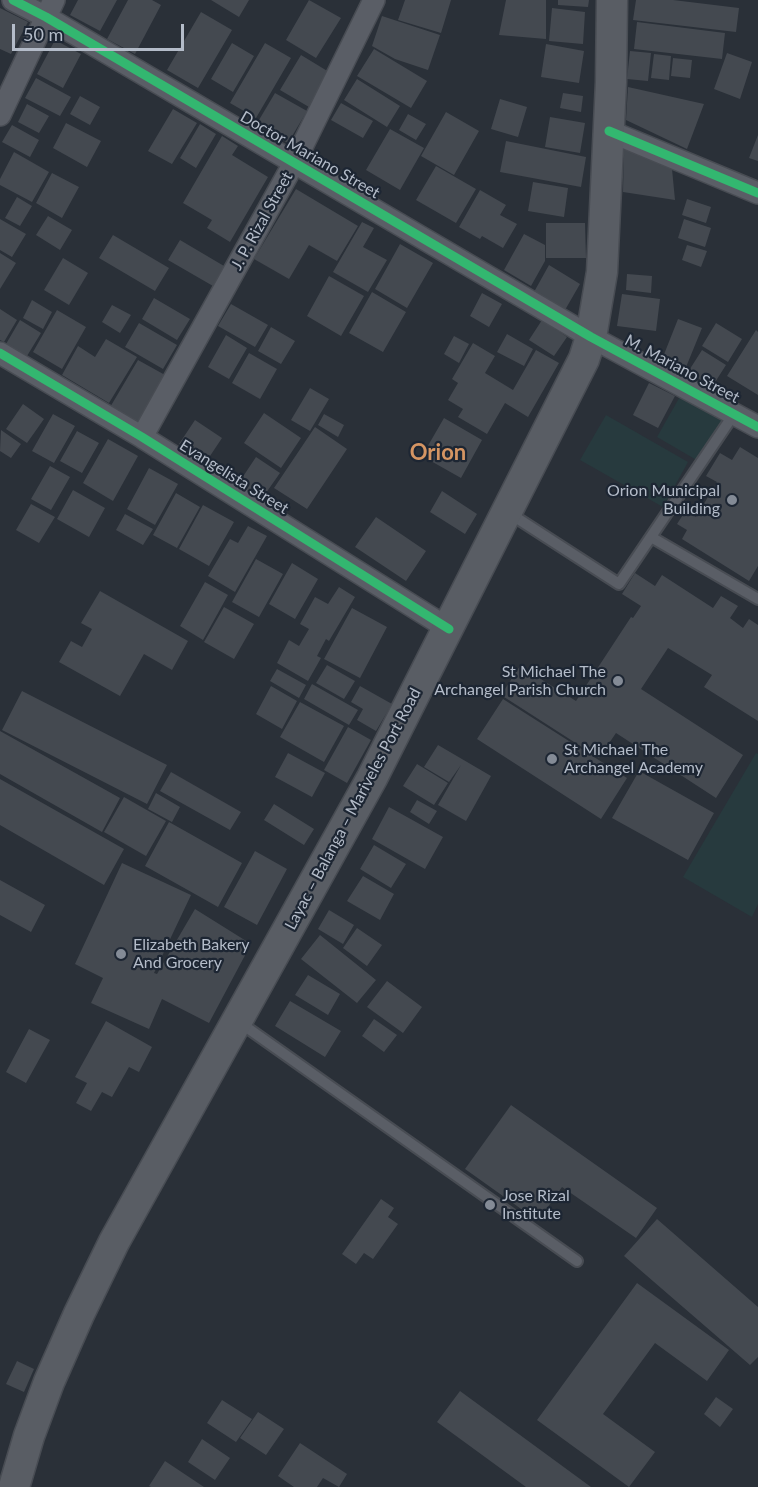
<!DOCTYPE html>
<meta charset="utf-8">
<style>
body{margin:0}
#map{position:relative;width:758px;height:1487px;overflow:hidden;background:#2a3038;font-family:Lato,sans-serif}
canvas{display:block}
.scale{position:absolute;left:12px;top:24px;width:172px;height:27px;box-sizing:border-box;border:3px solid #b4bcc9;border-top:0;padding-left:8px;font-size:18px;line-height:21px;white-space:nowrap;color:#b4bcc9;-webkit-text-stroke:4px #1d2633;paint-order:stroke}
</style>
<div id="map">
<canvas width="758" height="1487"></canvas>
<div class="scale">50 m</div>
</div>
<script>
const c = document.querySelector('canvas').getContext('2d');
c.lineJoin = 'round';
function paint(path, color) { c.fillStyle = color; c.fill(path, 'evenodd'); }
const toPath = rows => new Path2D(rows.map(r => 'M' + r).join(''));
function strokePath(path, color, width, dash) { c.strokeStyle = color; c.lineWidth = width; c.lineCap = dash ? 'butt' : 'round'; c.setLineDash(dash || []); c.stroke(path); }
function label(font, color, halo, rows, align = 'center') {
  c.font = font + ' Lato,sans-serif'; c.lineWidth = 4.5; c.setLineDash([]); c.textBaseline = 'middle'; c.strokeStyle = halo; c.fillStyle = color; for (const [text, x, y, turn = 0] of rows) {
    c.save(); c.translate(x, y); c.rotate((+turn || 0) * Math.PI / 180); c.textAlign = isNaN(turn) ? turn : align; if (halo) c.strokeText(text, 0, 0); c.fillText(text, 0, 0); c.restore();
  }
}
const green = toPath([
 [682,393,725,418,700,462,657,437],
 [606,415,688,462,663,507,580,460],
 [756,753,758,754,758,904,752,917,683,877]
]);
const building = toPath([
 [78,0,117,0,100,31,70,15],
 [128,0,152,0,161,5,135,54,107,39],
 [211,0,249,0,239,17],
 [309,0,341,18,316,58,286,40],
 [405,0,451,0,441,33,398,20],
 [506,0,546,0,546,39,499,35],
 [558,0,589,0,588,7,558,5],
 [636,0,673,0,739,8,736,32,633,20],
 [0,8,28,22,11,54,0,49],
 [552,8,585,12,583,44,549,41],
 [201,12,232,30,198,88,167,70],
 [382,16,440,35,428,70,395,59,372,46],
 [637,22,725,33,722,59,634,49],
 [55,40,81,54,63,88,37,74],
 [232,43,254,56,233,92,211,79],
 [265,43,291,58,256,118,230,103],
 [546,44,584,51,579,83,541,77],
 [374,49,427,81,411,108,357,76],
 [630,51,651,53,648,81,627,79],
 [727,53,752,62,740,99,714,89],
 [654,54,671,56,669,80,651,78],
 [301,55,329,72,309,107,280,90],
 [673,58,692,60,690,78,671,76],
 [36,78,71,97,60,116,25,98],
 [357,79,400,106,387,127,344,100],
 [628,87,704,104,687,149,626,120],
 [275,93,307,111,288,143,256,125],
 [563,93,583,96,581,112,560,108],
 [80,96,100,107,90,125,70,114],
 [500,99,527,107,518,137,491,129],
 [341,103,373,121,363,138,331,120],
 [27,104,49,116,39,133,18,122],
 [173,109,197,123,172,164,148,151],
 [446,112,479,131,454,175,421,156],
 [408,114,426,124,416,140,399,130],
 [550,117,585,123,580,153,545,147],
 [66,123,101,141,87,167,53,148],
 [200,124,216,134,196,168,180,158],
 [12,125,39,140,30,157,2,142],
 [390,129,424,148,400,190,366,170],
 [758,135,758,161,749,158],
 [222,136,238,146,232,155,268,177,230,242,207,228,212,220,183,203],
 [506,141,586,157,581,187,500,172],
 [624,147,672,169,675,200,623,192],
 [14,152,49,172,32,202,0,185,0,179],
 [436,166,476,189,456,223,416,200],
 [52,173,79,187,62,218,36,203],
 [533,182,568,188,564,217,528,211],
 [296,189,358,226,337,261,309,245,289,279,254,259],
 [480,190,506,205,500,215,517,224,503,248,482,236,480,239,459,227],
 [17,197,32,206,20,226,5,218],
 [687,199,711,207,706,223,682,215],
 [48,216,72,230,60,250,36,235],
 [0,219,26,234,12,257,0,250],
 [684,219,711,228,705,247,678,238],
 [362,222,374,228,363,247,387,260,368,292,333,272],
 [546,223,585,223,586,258,546,258],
 [524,234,545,245,545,261,531,286,504,270],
 [113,235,169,268,155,291,99,258],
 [180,240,224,266,213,286,168,260],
 [400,244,433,263,407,308,375,289],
 [687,245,707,251,701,267,682,260],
 [0,253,16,263,0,289],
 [63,258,88,273,69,305,44,290],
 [549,265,580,284,565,310,534,292],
 [627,274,652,276,651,293,626,290],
 [329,276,364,296,341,336,307,316],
 [372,292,406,312,383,352,349,333],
 [482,293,502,304,489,327,470,316],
 [622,294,660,299,656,331,617,326],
 [154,298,190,319,177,340,142,319],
 [32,300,52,312,43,329,23,318],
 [231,304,268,325,255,347,218,326],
 [112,305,131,315,120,333,102,322],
 [0,309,17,320,4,342,0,340],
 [57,310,86,327,62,369,33,352],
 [678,319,702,328,684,372,661,362],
 [20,320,41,333,27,356,6,344],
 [542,320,567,337,554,356,529,340],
 [139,323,177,345,163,369,125,347],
 [716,323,742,339,728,362,702,346],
 [271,327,295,341,281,364,258,351],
 [756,330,758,332,758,395,727,376],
 [507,334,533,349,524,366,497,352],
 [226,335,247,348,229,379,208,367],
 [454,336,469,344,459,363,444,354],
 [106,339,137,357,109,403,62,375,78,346,95,357],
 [473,343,495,356,485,373,513,390,536,350,559,363,528,417,505,403,487,434,458,417,463,409,448,400,458,383,452,379],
 [702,350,726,365,712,387,688,372],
 [249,353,277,369,260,399,232,383],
 [138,360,165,375,136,425,109,409],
 [649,383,675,396,658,428,633,415],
 [310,388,329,399,310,431,291,420],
 [23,404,44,419,27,443,6,429],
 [264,413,301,438,281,468,244,443],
 [53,414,75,426,54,463,32,451],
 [324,414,344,425,338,437,318,425],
 [444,418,482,440,461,478,422,456],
 [195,420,222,438,206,462,179,444],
 [315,427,347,449,307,509,274,488],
 [1,430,21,444,11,458,0,451],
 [77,431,99,443,82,473,60,461],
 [108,439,138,456,113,501,83,483],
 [740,447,758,458,758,566,749,581,682,539,687,530,677,524,686,510,696,517,717,482,706,476,720,453,732,460],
 [256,457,280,473,261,500,238,484],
 [50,466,70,477,51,510,31,499],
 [149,468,178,484,155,525,127,509],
 [73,490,105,508,89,537,57,519],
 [442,491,477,514,465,534,430,512],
 [176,493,200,507,177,548,153,535],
 [31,504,55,517,39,543,16,530],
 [203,505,234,522,209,566,179,549],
 [125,514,153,529,143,545,116,530],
 [376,517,426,551,406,581,355,547],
 [248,526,267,536,235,592,208,576,230,539,238,543],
 [256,559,283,574,259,617,232,602],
 [292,563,318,579,295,619,269,604],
 [635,573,655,586,662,575,713,608,721,596,738,606,730,618,743,628,749,619,758,625,758,721,704,687,712,675,668,648,641,689,743,755,716,798,616,733,599,758,501,695,520,666,576,701,631,617,633,618,641,606,622,594],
 [205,582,228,595,203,640,180,626],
 [339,587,355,597,329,641,326,639,317,656,321,658,308,681,277,663,289,640,299,646,309,629,300,624,315,597,328,604],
 [100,591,188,641,172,670,144,654,120,696,59,662,71,641,82,647,92,629,81,623],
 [224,607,254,624,234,659,204,642],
 [352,608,387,627,360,678,324,659],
 [327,665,355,681,344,699,316,683],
 [277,669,306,685,299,698,270,681],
 [312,684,358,710,349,725,304,699],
 [271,686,297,701,282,729,256,714],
 [360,686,392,704,376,731,357,720,363,709,351,702],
 [22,691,167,765,147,804,2,730],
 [503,699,627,778,601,819,477,739],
 [300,702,344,726,324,762,280,737],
 [348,727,371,740,347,783,324,770],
 [0,731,120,798,102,832,0,774],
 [438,745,491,776,466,821,438,805,461,765,449,782,424,767],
 [288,753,325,773,312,797,275,777],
 [417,764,448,783,434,805,403,786],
 [639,771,714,813,688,860,612,818],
 [171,772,241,812,230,830,160,791],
 [0,779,124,849,104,885,0,825],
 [156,793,180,807,172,822,148,809],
 [124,797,166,821,146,856,104,832],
 [417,800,437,811,429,824,410,812],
 [274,804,314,829,304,845,264,820],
 [389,807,443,837,425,869,372,839],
 [169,822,242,863,218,907,145,866],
 [374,845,406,864,391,888,360,869],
 [255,851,287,869,257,925,224,907],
 [122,863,191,895,154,973,157,974,195,909,251,944,209,1023,162,999,149,1029,91,1003,103,978,75,964],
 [363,876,394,894,380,920,347,901],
 [0,880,45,905,31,932,0,915],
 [329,910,354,925,343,944,318,929],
 [357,928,382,945,367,966,343,948],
 [320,935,376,980,357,1003,301,959],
 [308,975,340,994,328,1015,295,995],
 [387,981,422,1007,403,1033,367,1007],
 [290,1001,341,1031,325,1057,275,1026],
 [374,1019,397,1035,384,1052,362,1036],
 [106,1021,152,1047,139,1072,129,1067,112,1097,102,1092,91,1111,76,1103,87,1083,75,1077],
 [29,1029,50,1040,26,1083,6,1072],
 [511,1105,657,1208,636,1238,562,1187,538,1221,465,1169],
 [381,1199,394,1208,388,1217,398,1224,373,1259,364,1253,356,1264,342,1254],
 [657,1219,758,1307,758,1357,750,1365,624,1256],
 [637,1283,729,1350,707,1381,655,1343,603,1414,655,1452,629,1487,537,1420],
 [17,1361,34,1369,24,1392,6,1384],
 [460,1391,591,1487,526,1487,437,1422],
 [716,1397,733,1409,720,1427,704,1414],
 [222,1400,252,1419,236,1442,207,1423],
 [258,1412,284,1429,266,1455,240,1438],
 [202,1439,230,1458,215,1480,188,1462],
 [300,1443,347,1474,339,1487,323,1478,317,1487,294,1487,278,1476],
 [165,1461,204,1487,151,1487,149,1486]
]);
const service = toPath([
 [509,513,619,584,734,414],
 [651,537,758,599],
 [239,1022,577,1261]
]);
const minor = toPath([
 [13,0,46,17,591,337,758,427],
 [0,115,54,0],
 [609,131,758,193],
 [0,353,142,437,449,629],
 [142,437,294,163,374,0]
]);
const secondary = toPath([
 [14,1487,29,1436,49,1382,79,1314,114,1242,372,778,584,359,591,337,602,272,611,82,612,0]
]);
const cycleway = toPath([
 [13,0,46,17,591,337,758,427],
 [609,131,758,193],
 [0,353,142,437,449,629]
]);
const markers = [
 [732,500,6,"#848b96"],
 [618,681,6,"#848b96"],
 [552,759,6,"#848b96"],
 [121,954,6,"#848b96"],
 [490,1205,6,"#848b96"]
];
const streetNames = [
 ["Doctor Mariano Street",310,155,30],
 ["J. P. Rizal Street",262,221,-61],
 ["M. Mariano Street",682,369,28],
 ["Evangelista Street",234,477,32],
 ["Layac – Balanga – Mariveles Port Road",353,809,-62]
];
const poiNames = [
 ["Orion Municipal",720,491,"right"],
 ["Building",720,509,"right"],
 ["St Michael The",606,672,"right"],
 ["Archangel Parish Church",606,690,"right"],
 ["St Michael The",564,750],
 ["Archangel Academy",564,768],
 ["Elizabeth Bakery",133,945],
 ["And Grocery",133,963],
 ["Jose Rizal",502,1196],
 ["Institute",502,1214]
];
const districtNames = [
 ["Orion",438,453]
];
paint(green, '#273a3e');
paint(building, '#444950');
strokePath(service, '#484c53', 14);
strokePath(minor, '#484c53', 24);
strokePath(secondary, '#484c53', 33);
strokePath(service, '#5a5e66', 10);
strokePath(minor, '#5a5e66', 21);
strokePath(secondary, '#595d64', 30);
strokePath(cycleway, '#33b770', 9);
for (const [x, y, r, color] of markers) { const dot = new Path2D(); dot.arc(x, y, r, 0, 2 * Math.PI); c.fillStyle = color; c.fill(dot); strokePath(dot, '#1d2633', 2); }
label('16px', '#b4bcc9', '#1d2633', streetNames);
label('16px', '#b4bcc9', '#1d2633', poiNames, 'left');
label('bold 22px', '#d59563', '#1d2633', districtNames);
</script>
